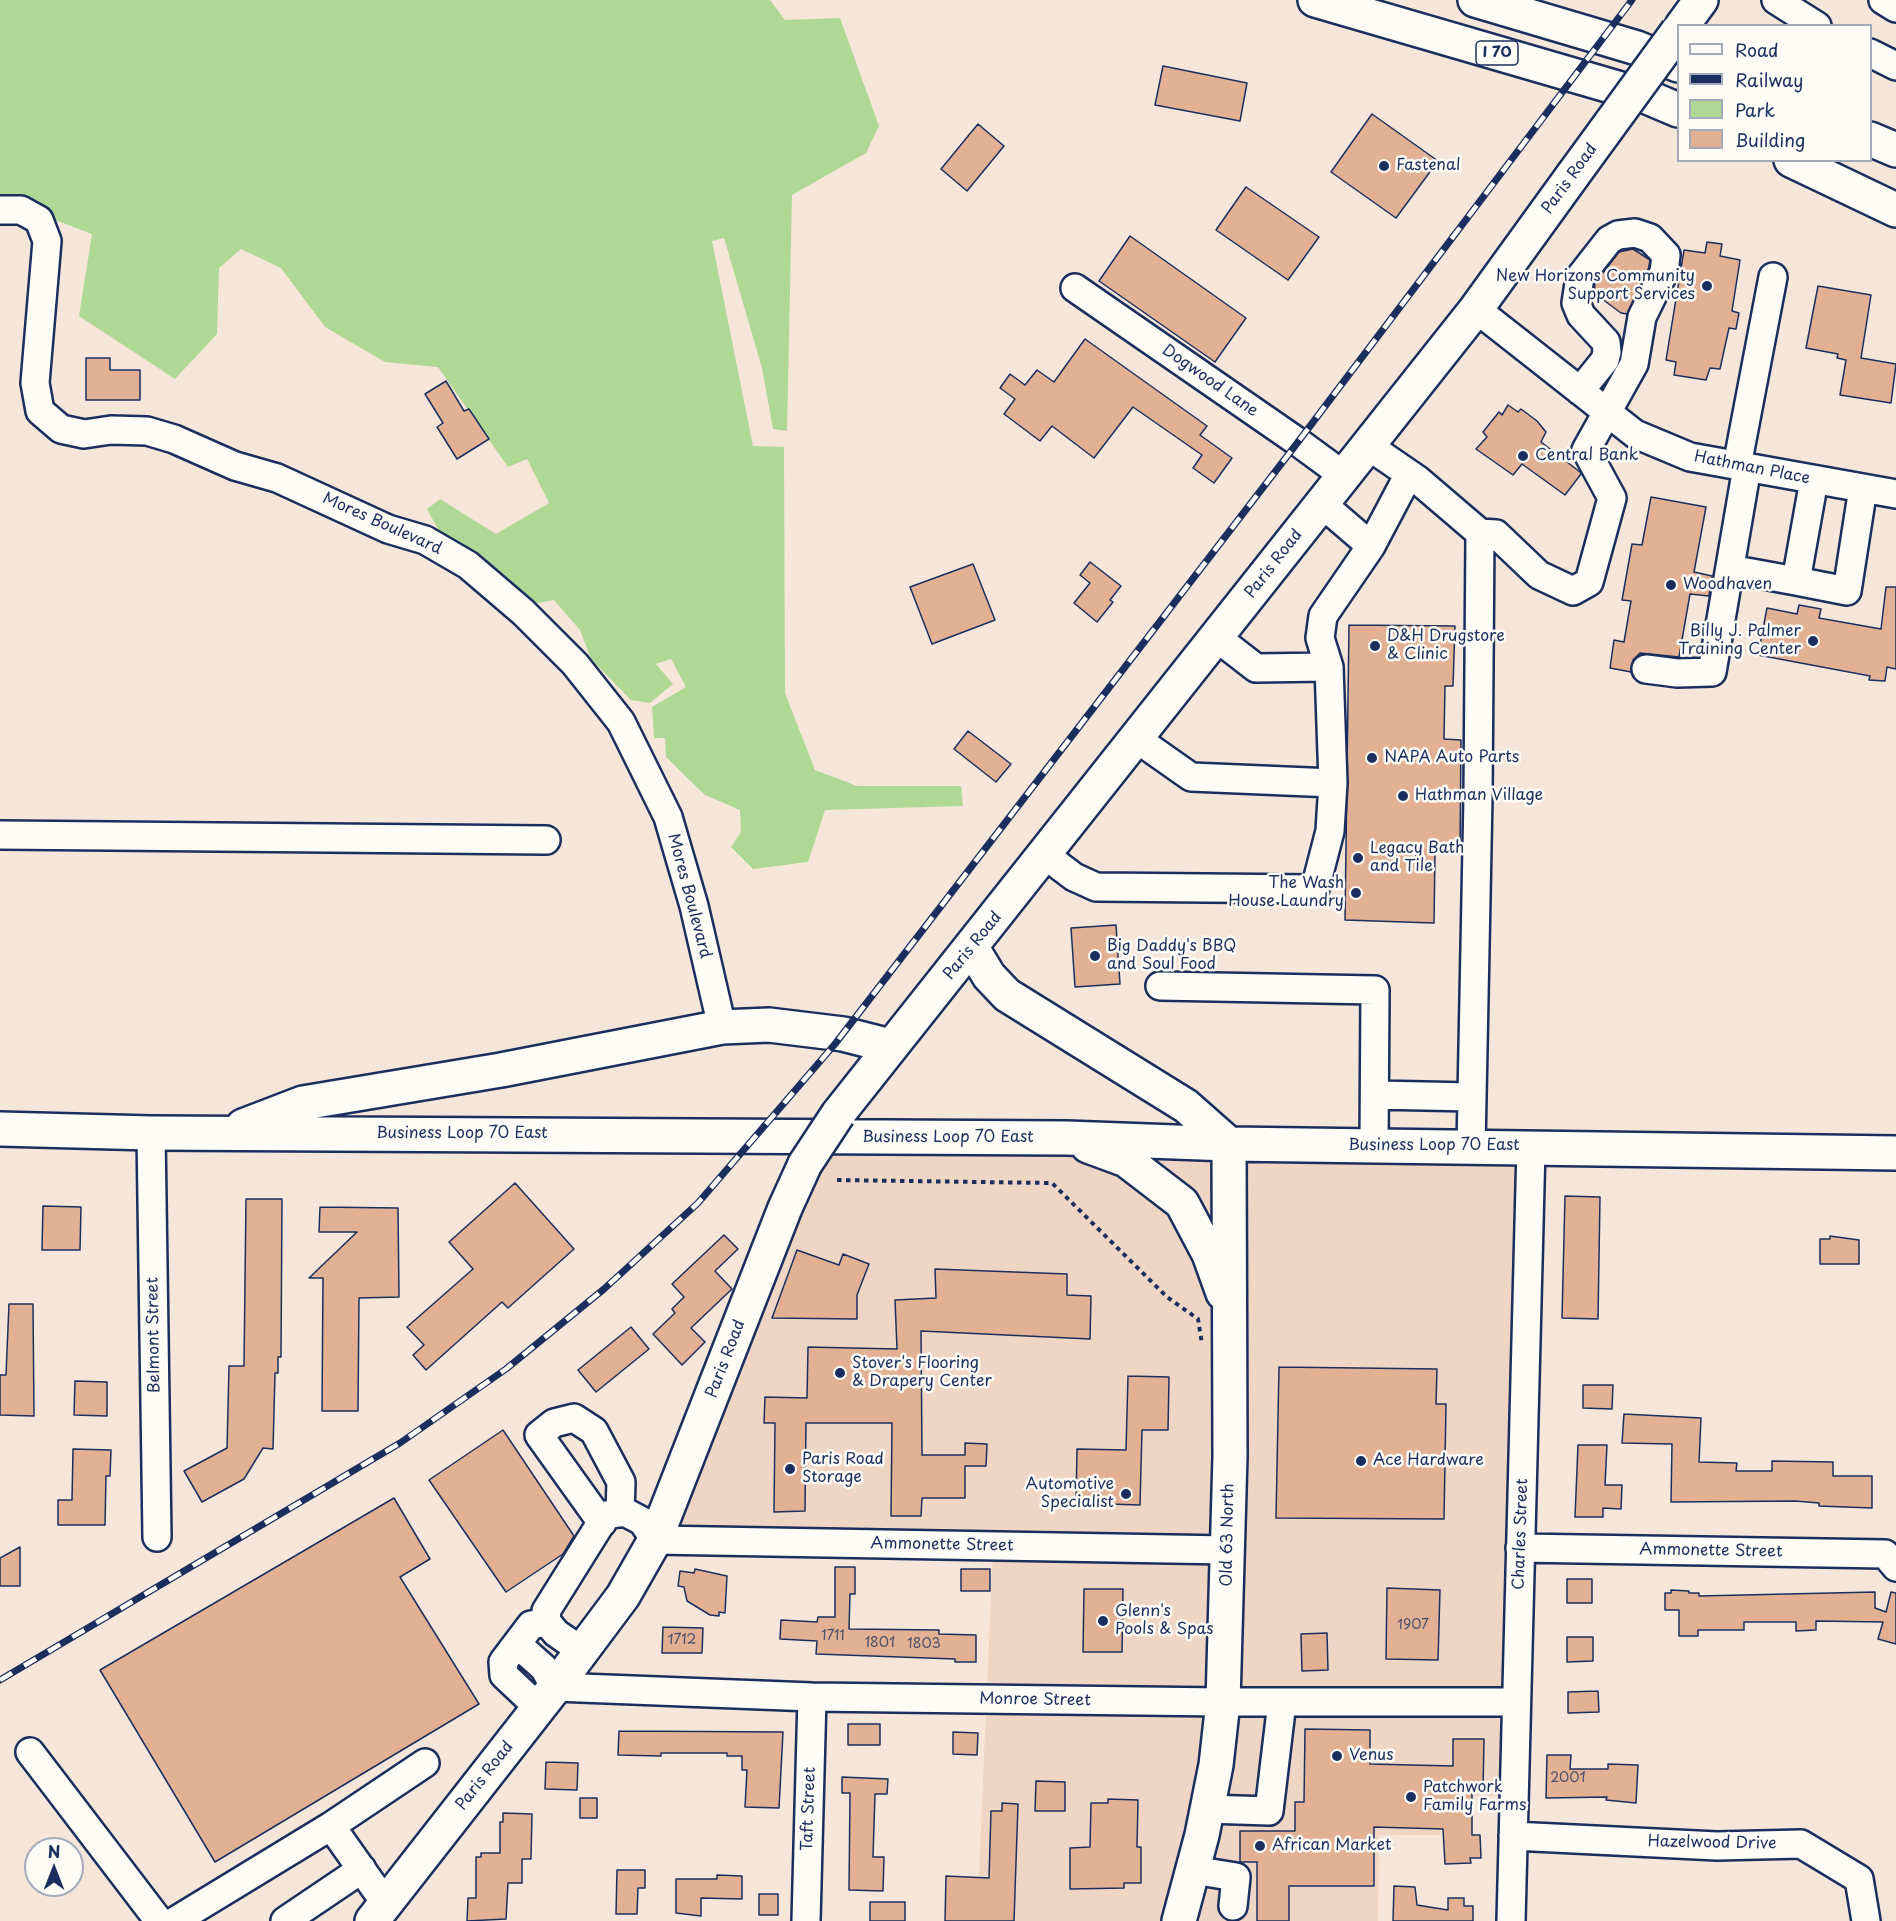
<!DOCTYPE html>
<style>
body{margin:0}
#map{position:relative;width:1896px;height:1921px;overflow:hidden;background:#f5e6d9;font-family:"Playpen Sans",sans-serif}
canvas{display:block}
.legend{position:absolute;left:1677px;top:24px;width:195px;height:138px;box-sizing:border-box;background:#fdfcf7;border:2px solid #a3aaba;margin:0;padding:8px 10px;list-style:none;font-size:18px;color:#1b2f5e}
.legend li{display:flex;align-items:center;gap:12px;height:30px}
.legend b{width:30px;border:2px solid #a3aaba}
.north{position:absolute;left:24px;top:1837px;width:60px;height:60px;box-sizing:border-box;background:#fdfcf7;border:2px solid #a3aaba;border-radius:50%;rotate:0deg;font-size:16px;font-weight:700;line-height:24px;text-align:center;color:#1b2f5e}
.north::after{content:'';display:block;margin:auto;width:21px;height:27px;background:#1b2f5e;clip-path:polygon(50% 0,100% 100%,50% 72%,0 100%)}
</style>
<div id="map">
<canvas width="1896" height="1921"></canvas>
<ul class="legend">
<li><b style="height:8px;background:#fdfcf7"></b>Road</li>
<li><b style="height:8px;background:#1b2f5e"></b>Railway</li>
<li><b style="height:16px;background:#afd895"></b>Park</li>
<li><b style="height:16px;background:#e2b193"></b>Building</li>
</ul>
<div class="north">N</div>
</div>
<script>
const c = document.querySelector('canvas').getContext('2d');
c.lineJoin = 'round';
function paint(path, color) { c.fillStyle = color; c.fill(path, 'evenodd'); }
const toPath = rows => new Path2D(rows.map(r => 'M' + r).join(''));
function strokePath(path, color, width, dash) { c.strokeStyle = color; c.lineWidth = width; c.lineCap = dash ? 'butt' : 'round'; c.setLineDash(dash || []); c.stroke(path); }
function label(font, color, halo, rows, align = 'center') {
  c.font = font + ' "Playpen Sans",sans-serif'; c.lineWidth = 5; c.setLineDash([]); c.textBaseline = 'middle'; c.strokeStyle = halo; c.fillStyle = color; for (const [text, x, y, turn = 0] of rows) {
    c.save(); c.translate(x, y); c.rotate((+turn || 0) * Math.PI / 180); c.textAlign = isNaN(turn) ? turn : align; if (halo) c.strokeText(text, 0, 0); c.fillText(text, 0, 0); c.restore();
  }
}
const built = toPath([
 [837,1141,1527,1150,1508,1796,1440,1796,1440,1835,1379,1835,1378,1921,977,1921,993,1548,669,1550,806,1195]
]);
const green = toPath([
 [0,0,770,0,785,20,840,18,879,126,866,153,792,195,787,431,773,429,762,368,724,238,712,241,753,446,784,447,785,693,815,770,857,786,961,786,963,806,825,810,808,862,753,869,731,847,741,832,740,810,705,795,666,757,665,738,654,738,652,707,686,687,671,659,656,664,673,684,650,703,631,700,591,659,580,630,554,600,527,605,449,549,427,509,440,499,496,534,549,503,527,459,508,467,438,367,385,362,325,327,281,268,241,249,219,268,217,334,175,379,79,316,92,234,34,212,0,211]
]);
const building = toPath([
 [1163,66,1247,83,1240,121,1155,105,1163,66],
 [1372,114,1438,161,1396,218,1331,172,1372,114],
 [978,124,1004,146,967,191,941,169,978,124],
 [1246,187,1319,237,1288,280,1216,230,1246,187],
 [1130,236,1246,318,1215,362,1099,281,1130,236],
 [1707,242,1722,244,1720,256,1740,260,1732,311,1739,313,1736,329,1729,328,1720,369,1710,368,1706,380,1674,375,1676,362,1666,360,1684,250,1705,253,1707,242],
 [1633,249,1650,260,1649,267,1627,314,1621,313,1594,293,1595,283,1619,252,1633,249],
 [1818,286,1871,295,1861,358,1896,364,1891,403,1840,395,1846,360,1837,358,1838,354,1806,348,1818,286],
 [1085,339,1207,426,1200,435,1232,458,1214,483,1193,468,1202,455,1133,407,1094,458,1052,426,1040,441,1004,414,1015,399,1000,388,1010,374,1025,385,1037,370,1054,382,1085,339],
 [86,358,110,358,110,370,140,370,140,400,86,400,86,358],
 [446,381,464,411,469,409,489,439,457,459,437,427,443,423,425,394,446,381],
 [1508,405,1518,412,1521,409,1537,421,1546,432,1541,442,1580,472,1581,474,1565,495,1522,464,1513,475,1476,449,1487,437,1483,432,1499,412,1502,415,1508,405],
 [1651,497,1706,507,1694,572,1712,576,1709,596,1690,594,1679,657,1640,653,1633,660,1631,672,1610,668,1614,640,1624,642,1631,601,1622,600,1632,544,1642,545,1651,497],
 [1090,562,1121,586,1110,600,1113,602,1097,622,1074,603,1090,583,1080,575,1090,562],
 [973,564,995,620,932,644,910,587,973,564],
 [1886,587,1896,587,1896,669,1887,667,1885,681,1869,680,1870,676,1758,655,1767,608,1797,614,1799,605,1821,609,1819,618,1881,629,1886,587],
 [1349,625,1455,626,1453,686,1445,686,1444,739,1461,740,1460,853,1435,853,1434,923,1345,920,1349,625],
 [968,731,1011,764,996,782,954,749,968,731],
 [1116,925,1120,984,1075,987,1071,928,1116,925],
 [515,1183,574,1249,508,1308,502,1302,426,1370,413,1355,424,1345,407,1327,473,1269,449,1242,515,1183],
 [1565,1196,1600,1197,1598,1319,1562,1318,1565,1196],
 [246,1199,282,1199,281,1357,278,1357,278,1373,275,1373,273,1449,263,1448,244,1479,202,1502,184,1471,227,1448,229,1366,244,1366,246,1199],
 [43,1206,81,1207,80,1250,42,1250,43,1206],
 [320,1207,398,1208,399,1297,359,1298,358,1411,322,1411,323,1278,309,1278,357,1232,319,1232,320,1207],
 [724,1235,738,1249,715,1271,732,1289,691,1328,705,1342,682,1365,653,1334,675,1313,672,1309,684,1297,672,1284,724,1235],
 [1830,1236,1859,1240,1859,1264,1820,1264,1820,1239,1830,1239,1830,1236],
 [797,1250,839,1265,843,1254,869,1264,857,1295,857,1319,772,1318,797,1250],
 [935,1269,1067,1274,1067,1295,1091,1296,1090,1339,921,1331,922,1455,965,1455,965,1443,987,1444,986,1466,965,1466,965,1498,922,1498,921,1516,891,1516,892,1423,806,1423,805,1511,774,1512,775,1423,764,1423,765,1397,807,1398,808,1347,897,1349,895,1300,936,1298,935,1269],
 [9,1304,33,1304,34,1416,0,1415,0,1375,6,1375,9,1304],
 [631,1327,649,1349,596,1392,578,1370,631,1327],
 [1279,1367,1437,1369,1436,1404,1446,1404,1444,1519,1276,1518,1279,1367],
 [1128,1376,1169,1377,1168,1430,1142,1430,1140,1505,1076,1503,1077,1449,1126,1450,1128,1376],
 [75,1381,107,1382,107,1416,74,1415,75,1381],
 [1583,1385,1613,1385,1612,1409,1583,1408,1583,1385],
 [1624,1414,1701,1418,1699,1462,1737,1463,1736,1471,1772,1471,1772,1461,1833,1462,1833,1476,1872,1476,1872,1508,1819,1506,1819,1503,1795,1501,1671,1502,1672,1444,1622,1443,1624,1414],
 [503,1430,574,1536,563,1554,506,1592,429,1480,503,1430],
 [1578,1445,1607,1445,1605,1485,1622,1485,1621,1509,1603,1508,1603,1517,1575,1517,1578,1445],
 [73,1449,111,1450,110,1476,106,1476,105,1525,58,1525,58,1500,72,1500,73,1449],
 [394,1498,430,1559,400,1577,479,1704,215,1862,100,1670,394,1498],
 [20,1547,20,1586,0,1586,0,1558,20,1547],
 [835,1567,855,1567,855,1594,850,1594,849,1629,939,1630,939,1634,976,1635,976,1662,955,1662,955,1659,816,1654,817,1641,780,1639,781,1620,817,1622,818,1617,835,1617,835,1567],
 [695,1569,727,1576,725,1613,719,1612,719,1616,710,1615,687,1601,684,1587,678,1586,680,1571,694,1573,695,1569],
 [961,1569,990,1569,990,1591,961,1591,961,1569],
 [1567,1579,1592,1579,1592,1603,1567,1603,1567,1579],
 [1387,1588,1440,1590,1438,1660,1386,1659,1387,1588],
 [1084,1589,1123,1589,1122,1652,1083,1652,1084,1589],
 [1671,1590,1689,1591,1689,1593,1699,1593,1699,1596,1875,1592,1875,1608,1886,1612,1891,1592,1896,1593,1896,1644,1878,1639,1883,1622,1816,1621,1816,1630,1796,1631,1796,1622,1744,1622,1744,1630,1698,1630,1698,1636,1679,1636,1679,1610,1665,1610,1665,1593,1671,1593,1671,1590],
 [663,1627,703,1628,702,1653,662,1653,663,1627],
 [1327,1633,1328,1670,1302,1671,1301,1634,1327,1633],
 [1567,1637,1593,1637,1593,1661,1567,1662,1567,1637],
 [1598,1691,1599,1712,1568,1713,1568,1692,1598,1691],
 [848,1724,880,1724,880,1745,848,1745,848,1724],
 [1305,1729,1370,1730,1370,1764,1453,1766,1453,1739,1484,1739,1483,1791,1472,1791,1472,1835,1480,1835,1481,1858,1470,1858,1471,1863,1445,1864,1443,1829,1374,1827,1374,1886,1289,1886,1289,1921,1257,1921,1257,1862,1240,1862,1240,1831,1295,1831,1295,1802,1304,1802,1305,1729],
 [619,1731,783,1732,779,1808,745,1807,747,1770,742,1770,742,1756,727,1756,727,1753,661,1753,661,1756,618,1755,619,1731],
 [953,1732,978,1733,977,1755,953,1754,953,1732],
 [1547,1755,1571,1755,1570,1769,1608,1769,1608,1764,1638,1765,1636,1803,1606,1800,1607,1797,1546,1798,1547,1755],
 [546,1762,578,1763,577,1790,545,1789,546,1762],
 [842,1777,888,1779,887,1794,875,1794,873,1857,884,1857,883,1891,849,1890,850,1793,842,1793,842,1777],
 [1036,1781,1065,1782,1065,1811,1035,1811,1036,1781],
 [580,1798,597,1798,597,1818,580,1818,580,1798],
 [1108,1799,1138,1800,1137,1847,1141,1847,1141,1883,1124,1883,1124,1888,1070,1889,1070,1848,1090,1847,1091,1803,1108,1803,1108,1799],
 [1002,1803,1018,1804,1014,1921,945,1921,946,1876,989,1878,991,1811,1002,1811,1002,1803],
 [503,1813,532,1814,531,1859,522,1859,522,1883,508,1883,506,1919,467,1921,468,1898,476,1898,476,1857,481,1857,481,1853,500,1853,500,1822,503,1822,503,1813],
 [617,1870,645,1870,645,1888,638,1888,637,1914,616,1914,617,1870],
 [717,1875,742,1876,742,1899,701,1898,701,1916,676,1913,676,1879,717,1879,717,1875],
 [1394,1886,1415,1887,1417,1905,1448,1910,1448,1898,1464,1898,1464,1906,1473,1906,1473,1921,1393,1921,1394,1886],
 [759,1894,778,1894,778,1915,759,1915,759,1894],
 [870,1902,905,1902,905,1921,870,1921,870,1902]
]);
const path = toPath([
 [837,1180,1052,1183,1167,1297,1198,1319,1202,1344]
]);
const minor = toPath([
 [1776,0,1817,26],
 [1883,0,1896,8],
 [1870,53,1896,66],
 [0,210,21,210,39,220,47,241,35,383,40,411,61,429,84,434,111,430,147,431,174,439,235,466,277,478,388,529,425,540,468,565,523,612,575,664,621,722,668,817,694,906,722,1027],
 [1075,288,1298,442,1343,475],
 [1476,309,1635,434,1690,457,1896,494],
 [1367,445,1418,480,1480,533,1478,797,1471,1147],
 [1737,466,1773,277],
 [1814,480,1796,581,1847,591,1863,488],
 [1480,533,1496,534,1539,575,1573,591,1589,582,1612,498,1586,450,1634,364,1642,317,1664,272,1666,255,1650,238,1635,233,1618,235,1609,240,1580,277,1576,303,1581,315,1606,342,1607,352,1605,360,1580,391],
 [1371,546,1409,474],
 [1730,569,1796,581],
 [1216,637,1256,668,1329,667],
 [1646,669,1677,673,1712,672,1747,467],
 [1137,739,1191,777,1333,783],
 [0,835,546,840],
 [1045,855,1074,877,1096,887,1315,889,1330,831,1333,783,1329,667,1320,638,1323,616,1371,546,1321,503],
 [1160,986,1375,990,1374,1146],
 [1376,1095,1472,1097],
 [151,1133,157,1537],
 [602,1523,539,1435,554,1423,574,1418,594,1431,621,1482,620,1513],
 [1520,1548,1885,1554,1896,1567],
 [517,1644,544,1668,555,1687,812,1697,1223,1702,1516,1702],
 [582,1651,556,1633,547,1622,546,1611,606,1515,625,1512,642,1521,655,1540,1228,1550],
 [539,1708,504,1675,503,1662,531,1625,547,1622],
 [30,1752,159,1921],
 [1207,1809,1269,1811,1282,1702],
 [1513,1836,1717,1846,1801,1844,1859,1879,1866,1921],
 [1193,1870,1236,1877,1233,1906],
 [386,1904,331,1826,425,1763],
 [175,1921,331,1826],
 [285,1921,362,1869],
 [806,1921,812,1697],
 [1511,1921,1531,1147]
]);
const major = toPath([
 [1682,26,1701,0],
 [972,948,989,976,1007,995,1186,1106,1229,1144],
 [838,1114,1476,309,1573,175],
 [243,1126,303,1103,501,1070,722,1027,769,1025,843,1034,890,1046],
 [0,1129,151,1133,1067,1138,1229,1144,1896,1153],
 [1088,1146,1126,1160,1182,1203,1209,1254,1223,1293],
 [372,1921,555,1687,623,1596,655,1540,785,1208,805,1164],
 [1179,1921,1202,1835,1216,1765,1223,1702,1230,1456,1229,1144]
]);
const highway = toPath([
 [1315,0,1645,96,1678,110],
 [1475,0,1637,48,1678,65],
 [1870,139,1896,150],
 [1791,160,1896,210]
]);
const rail = toPath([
 [0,1680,400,1443,506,1369,604,1289,698,1203,835,1044,1298,442,1632,0]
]);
const majorBridge = toPath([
 [1573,175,1678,31],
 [805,1164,838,1114]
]);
const markers = [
 [1384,166,6,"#1b2f5e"],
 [1707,286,6,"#1b2f5e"],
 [1523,456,6,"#1b2f5e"],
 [1671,585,6,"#1b2f5e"],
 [1813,641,6,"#1b2f5e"],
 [1375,646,6,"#1b2f5e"],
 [1372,758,6,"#1b2f5e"],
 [1403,796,6,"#1b2f5e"],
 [1358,858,6,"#1b2f5e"],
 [1356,893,6,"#1b2f5e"],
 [1095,956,6,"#1b2f5e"],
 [840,1373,6,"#1b2f5e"],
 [1361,1461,6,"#1b2f5e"],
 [790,1469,6,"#1b2f5e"],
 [1126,1494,6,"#1b2f5e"],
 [1103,1621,6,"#1b2f5e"],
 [1337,1756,6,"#1b2f5e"],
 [1411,1797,6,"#1b2f5e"],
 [1260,1846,6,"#1b2f5e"]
];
const numberNames = [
 ["1907",1413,1625],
 ["1711",833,1636],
 ["1712",682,1640],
 ["1801",880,1643],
 ["1803",924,1644],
 ["2001",1568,1778]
];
const shields = [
 [1497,53,42]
];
const shieldNames = [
 ["I 70",1497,53]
];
const poiNames = [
 ["Fastenal",1396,166],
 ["New Horizons Community",1695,277,"right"],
 ["Support Services",1695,295,"right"],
 ["Central Bank",1535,456],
 ["Woodhaven",1683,585],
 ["Billy J. Palmer",1801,632,"right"],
 ["Training Center",1801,650,"right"],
 ["D&H Drugstore",1387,637],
 ["& Clinic",1387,655],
 ["NAPA Auto Parts",1384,758],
 ["Hathman Village",1415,796],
 ["Legacy Bath",1370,849],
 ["and Tile",1370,867],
 ["The Wash",1344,884,"right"],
 ["House Laundry",1344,902,"right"],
 ["Big Daddy's BBQ",1107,947],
 ["and Soul Food",1107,965],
 ["Stover's Flooring",852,1364],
 ["& Drapery Center",852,1382],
 ["Paris Road",802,1460],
 ["Storage",802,1478],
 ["Ace Hardware",1373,1461],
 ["Automotive",1114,1485,"right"],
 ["Specialist",1114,1503,"right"],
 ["Glenn's",1115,1612],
 ["Pools & Spas",1115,1630],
 ["Venus",1349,1756],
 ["Patchwork",1423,1788],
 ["Family Farms",1423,1806],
 ["African Market",1272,1846]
];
const streetNames = [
 ["Paris Road",1570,179,-54],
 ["Dogwood Lane",1210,381,35],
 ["Hathman Place",1752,468,11],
 ["Mores Boulevard",382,524,24],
 ["Paris Road",1274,564,-52],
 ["Mores Boulevard",689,896,75],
 ["Paris Road",973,946,-51],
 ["Business Loop 70 East",462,1134],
 ["Business Loop 70 East",948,1138],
 ["Business Loop 70 East",1434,1146],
 ["Belmont Street",154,1335,-91],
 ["Paris Road",726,1359,-69],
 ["Charles Street",1521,1534,-88],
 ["Old 63 North",1228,1535,-89],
 ["Ammonette Street",942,1545,1],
 ["Ammonette Street",1711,1551,1],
 ["Monroe Street",1035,1700,1],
 ["Paris Road",485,1776,-52],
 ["Taft Street",809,1809,-88],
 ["Hazelwood Drive",1712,1843,1]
];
paint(built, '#efd6c4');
paint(green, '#afd895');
paint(building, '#e2b193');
strokePath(building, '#1b2f5e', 1.5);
strokePath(minor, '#1b2f5e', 32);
strokePath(major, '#1b2f5e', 38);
strokePath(highway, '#1b2f5e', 38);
strokePath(path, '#1b2f5e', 4, [4.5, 4.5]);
strokePath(minor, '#fdfcf7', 27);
strokePath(major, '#fdfcf7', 33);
strokePath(highway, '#fdfcf7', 33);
strokePath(rail, '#1b2f5e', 7);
strokePath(rail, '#fdfcf7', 4.5, [14]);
strokePath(majorBridge, '#1b2f5e', 38, []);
strokePath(majorBridge, '#fdfcf7', 33);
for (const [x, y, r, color] of markers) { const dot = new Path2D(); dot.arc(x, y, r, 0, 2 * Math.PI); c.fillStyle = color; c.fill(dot); strokePath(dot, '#fdfcf7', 2); }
label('14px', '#4d506b', null, numberNames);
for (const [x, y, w] of shields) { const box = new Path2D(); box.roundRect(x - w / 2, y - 12, w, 24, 4.5); c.fillStyle = '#fdfcf7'; c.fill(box); strokePath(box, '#1b2f5e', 1.5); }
label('bold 15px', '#1b2f5e', null, shieldNames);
label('16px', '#1b2f5e', '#fdfcf7', poiNames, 'left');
label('16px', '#1b2f5e', '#fdfcf7', streetNames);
</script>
